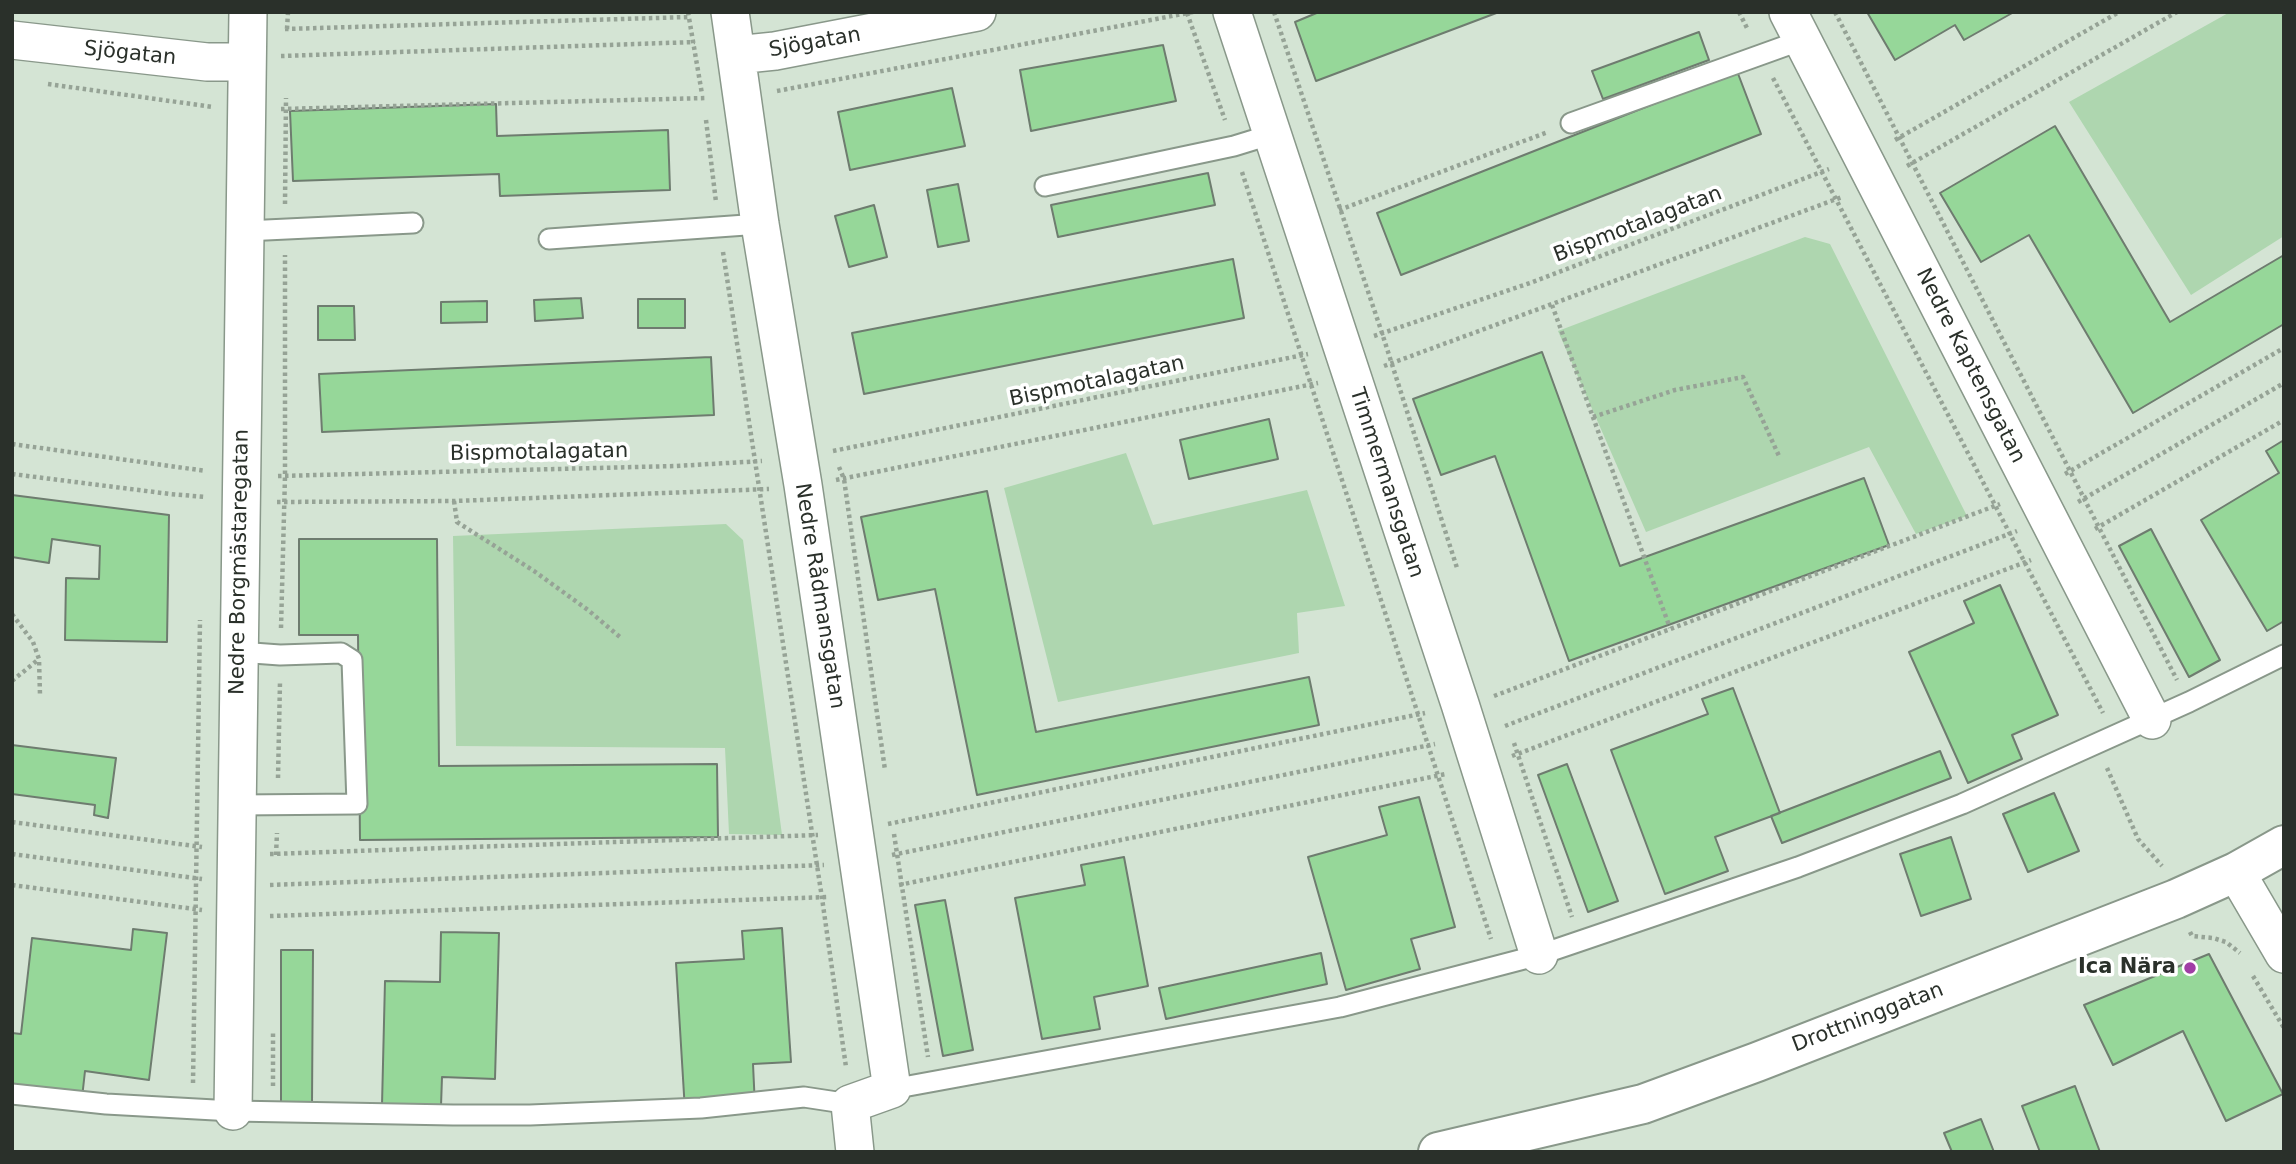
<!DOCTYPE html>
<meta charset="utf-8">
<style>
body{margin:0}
#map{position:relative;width:2296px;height:1164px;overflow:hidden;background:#d4e4d4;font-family:"DejaVu Sans",sans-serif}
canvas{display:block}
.frame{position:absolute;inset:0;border:14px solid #2a302a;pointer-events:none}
</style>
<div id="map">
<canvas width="2296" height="1164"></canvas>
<div class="frame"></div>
</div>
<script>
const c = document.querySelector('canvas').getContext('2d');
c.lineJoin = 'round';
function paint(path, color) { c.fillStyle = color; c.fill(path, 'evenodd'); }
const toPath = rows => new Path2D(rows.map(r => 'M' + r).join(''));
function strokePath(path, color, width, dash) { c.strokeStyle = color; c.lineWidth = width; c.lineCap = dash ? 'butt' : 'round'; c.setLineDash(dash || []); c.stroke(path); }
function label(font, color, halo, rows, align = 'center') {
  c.font = font + ' "DejaVu Sans",sans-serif'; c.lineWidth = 7; c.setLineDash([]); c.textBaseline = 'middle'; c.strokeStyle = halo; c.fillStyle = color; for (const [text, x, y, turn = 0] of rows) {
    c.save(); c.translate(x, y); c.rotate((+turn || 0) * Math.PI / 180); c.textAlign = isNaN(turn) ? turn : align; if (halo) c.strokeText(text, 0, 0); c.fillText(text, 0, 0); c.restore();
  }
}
const green = toPath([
 [2230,12,2284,12,2284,236,2191,295,2069,102],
 [1805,237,1830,244,1967,516,1916,534,1869,447,1646,532,1558,331],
 [1126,453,1153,525,1307,490,1345,606,1297,613,1299,653,1058,702,1004,488],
 [726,524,743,540,782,835,729,834,725,748,456,746,453,536]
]);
const building = toPath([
 [1319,12,1499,12,1316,81,1295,22,1319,12],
 [1867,12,2014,12,1964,40,1955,25,1895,60,1867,12],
 [1699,32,1709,60,1603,99,1592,71,1699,32],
 [1163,45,1176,101,1031,131,1020,70,1163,45],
 [1737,71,1761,134,1401,275,1377,213,1737,71],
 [952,88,965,146,850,170,838,112,952,88],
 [496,104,497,136,668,130,670,190,500,196,499,174,293,181,290,111,496,104],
 [2055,126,2170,322,2284,255,2284,324,2133,413,2029,235,1981,262,1940,193,2055,126],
 [1208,173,1215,205,1058,237,1051,205,1208,173],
 [958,184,969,241,938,247,927,190,958,184],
 [874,205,887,257,849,267,835,216,874,205],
 [1233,259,1244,318,864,394,852,333,1233,259],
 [581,298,583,318,535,321,534,300,581,298],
 [638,299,685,299,685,328,638,328,638,299],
 [487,301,487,322,441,323,441,302,487,301],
 [318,306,354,306,355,340,318,340,318,306],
 [1542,352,1620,566,1864,478,1889,545,1569,661,1495,456,1441,475,1413,399,1542,352],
 [711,357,714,415,322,432,319,374,711,357],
 [1269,419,1278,459,1189,479,1180,440,1269,419],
 [2284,440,2284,621,2267,631,2201,520,2279,473,2266,451,2284,440],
 [987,491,1036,732,1309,677,1319,725,977,795,935,589,878,600,861,517,987,491],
 [12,495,169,515,167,642,65,640,66,578,99,579,100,546,52,539,49,563,12,557,12,495],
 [2151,529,2220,660,2189,677,2119,546,2151,529],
 [299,539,437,539,439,766,717,764,718,837,360,840,358,635,299,635,299,539],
 [2000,585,2058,715,2012,735,2022,759,1968,783,1909,652,1974,623,1964,601,2000,585],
 [1733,688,1780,813,1715,837,1728,871,1665,894,1611,750,1708,714,1702,699,1733,688],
 [12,745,116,758,108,818,94,815,95,805,12,794,12,745],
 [1940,751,1951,778,1782,843,1771,816,1940,751],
 [1567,764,1618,901,1588,912,1538,775,1567,764],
 [2054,793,2079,851,2028,872,2003,814,2054,793],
 [1419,797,1455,927,1411,939,1420,969,1346,990,1308,857,1387,835,1379,807,1419,797],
 [1951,837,1971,899,1921,916,1900,854,1951,837],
 [1124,857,1148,986,1094,997,1100,1029,1042,1039,1015,898,1085,885,1081,865,1124,857],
 [945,900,973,1050,943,1056,915,905,945,900],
 [782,928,791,1062,753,1064,755,1107,685,1111,676,963,744,959,742,931,782,928],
 [133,929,167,933,149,1080,85,1071,82,1098,12,1090,12,1033,21,1034,32,938,131,950,133,929],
 [441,932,499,933,495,1079,442,1077,441,1106,382,1105,385,981,440,982,441,932],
 [281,950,313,950,312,1104,281,1104,281,950],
 [1321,953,1327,984,1166,1019,1159,988,1321,953],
 [2209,954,2283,1094,2226,1121,2183,1031,2113,1065,2084,1005,2209,954],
 [2075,1086,2100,1152,2040,1152,2022,1106,2075,1086],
 [1981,1119,1994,1152,1952,1152,1944,1133,1981,1119]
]);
const path = toPath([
 [688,12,702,94],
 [1274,12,1382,333,1457,568],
 [1739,12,1748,30],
 [1835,12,2177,680],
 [1187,13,1225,120],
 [285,29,689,17],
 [287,29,288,12],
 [281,56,695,42],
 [1773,78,2103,713],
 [48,84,213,107],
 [777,91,1193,12],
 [281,109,706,98],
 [706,120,716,202],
 [1895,140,2119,12],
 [1907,166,2177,12],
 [1242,172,1491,939],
 [285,204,286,98],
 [1339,210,1548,132],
 [723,252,822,898,846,1067],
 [1552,305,1670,628],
 [1374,336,1530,283,1829,169],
 [1384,366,1842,197],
 [1593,417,1675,390,1743,377,1779,456],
 [12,444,206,471],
 [833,451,1308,354],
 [839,467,844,479,885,770],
 [12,474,170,494,206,497],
 [2065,474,2284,348],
 [278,476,676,466,762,461],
 [836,480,1318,383],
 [454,501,457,522,534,571,588,610,620,637],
 [277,502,454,501,769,489],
 [2078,502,2284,383],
 [2095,529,2284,420],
 [12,614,33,642,39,659,40,695],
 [281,628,285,476,285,255],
 [12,681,39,659],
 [1494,696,2000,504],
 [1505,726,2017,531],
 [1514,743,1572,917],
 [1512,756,2031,560],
 [2107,768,2138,839,2162,866],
 [278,778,280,682],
 [12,822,202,847],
 [888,824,1425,713],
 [894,834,928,1057],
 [12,854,202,879],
 [270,854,818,835],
 [276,855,277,833],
 [892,855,1435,744],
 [12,885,202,910],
 [270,885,824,865],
 [899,885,1446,774],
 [270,916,828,897],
 [2190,932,2192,936,2213,938,2226,942,2240,953],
 [2253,976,2284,1028],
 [193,1083,200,620],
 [273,1086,273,1032]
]);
const lane = toPath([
 [1571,123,1802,40],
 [1045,186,1234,146,1273,134],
 [245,231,413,223],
 [549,239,760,224],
 [237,805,357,804,352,660,341,653,280,655,239,652],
 [892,1089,1340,1007,1539,955,1798,867,1962,804,2189,702,2284,655],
 [12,1094,106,1104,233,1111,453,1115,530,1115,701,1108,804,1097,850,1104]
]);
const street = toPath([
 [730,12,760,224,803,485,892,1089,850,1104,855,1152],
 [1232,12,1460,704,1539,955],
 [1788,12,2152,720],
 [12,40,207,62,247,62],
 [736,55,775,51,977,12],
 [2236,872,2284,954],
 [233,1111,248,12]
]);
const secondary = toPath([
 [1438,1152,1643,1104,1757,1062,2176,899,2236,872,2284,845]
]);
const markers = [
 [2190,968,7,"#a03ea5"]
];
const streetNames = [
 ["Sjögatan",815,43,-10],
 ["Sjögatan",130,54,6],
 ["Bispmotalagatan",1638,225,-21],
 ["Nedre Kaptensgatan",1970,366,63],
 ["Bispmotalagatan",1097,382,-12],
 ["Bispmotalagatan",539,453,-1],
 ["Timmermansgatan",1386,483,72],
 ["Nedre Borgmästaregatan",240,562,-89],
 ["Nedre Rådmansgatan",819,596,81],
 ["Drottninggatan",1868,1018,-21]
];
const poiNames = [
 ["Ica Nära",2176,968]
];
paint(green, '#aed6af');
paint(building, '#96d799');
strokePath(building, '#6e7c6f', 2);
strokePath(lane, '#89988a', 23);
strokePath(street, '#89988a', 40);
strokePath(secondary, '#89988a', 42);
strokePath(path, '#96a396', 4.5, [3.5, 3.5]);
strokePath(lane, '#fff', 19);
strokePath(street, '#fff', 37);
strokePath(secondary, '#fff', 38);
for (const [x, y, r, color] of markers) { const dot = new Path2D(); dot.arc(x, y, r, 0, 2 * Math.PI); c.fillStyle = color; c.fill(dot); strokePath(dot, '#fff', 2.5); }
label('21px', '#2a302a', '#fff', streetNames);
label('bold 21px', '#2a302a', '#fff', poiNames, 'right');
</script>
